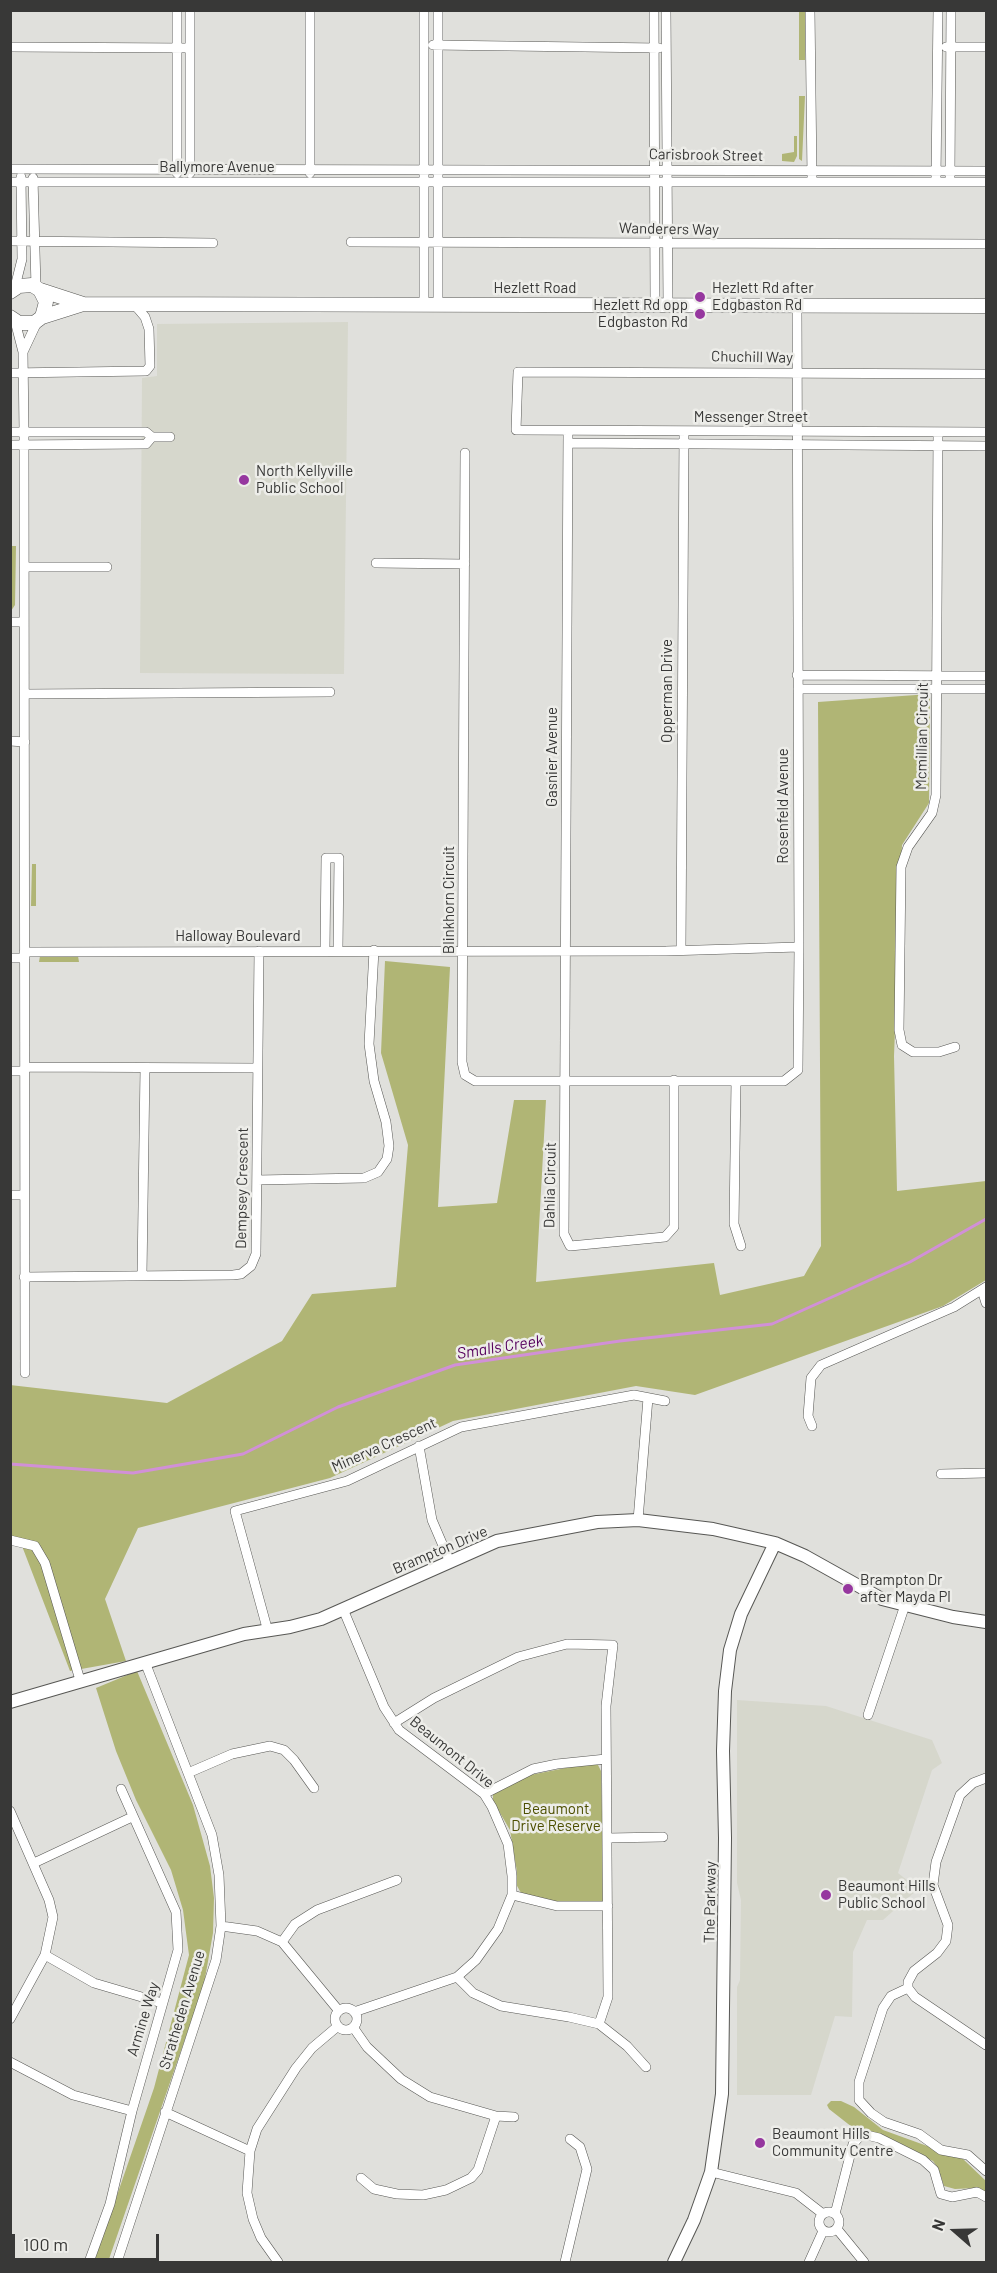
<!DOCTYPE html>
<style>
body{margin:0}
#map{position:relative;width:997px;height:2273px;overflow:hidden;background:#e0e0dc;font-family:Barlow,sans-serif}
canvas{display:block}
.frame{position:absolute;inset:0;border:12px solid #383837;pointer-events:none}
.north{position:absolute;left:925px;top:2201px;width:60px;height:60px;-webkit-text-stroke:4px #edede9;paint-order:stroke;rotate:290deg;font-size:16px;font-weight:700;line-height:24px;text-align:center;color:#383837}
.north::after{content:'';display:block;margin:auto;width:21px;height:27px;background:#383837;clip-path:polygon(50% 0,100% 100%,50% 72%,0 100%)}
.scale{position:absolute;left:12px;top:2234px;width:147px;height:27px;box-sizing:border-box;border:3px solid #383837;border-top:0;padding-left:8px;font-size:18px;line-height:21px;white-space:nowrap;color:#383837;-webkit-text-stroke:4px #edede9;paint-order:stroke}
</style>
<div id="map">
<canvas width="997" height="2273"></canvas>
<div class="frame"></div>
<div class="north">N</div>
<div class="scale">100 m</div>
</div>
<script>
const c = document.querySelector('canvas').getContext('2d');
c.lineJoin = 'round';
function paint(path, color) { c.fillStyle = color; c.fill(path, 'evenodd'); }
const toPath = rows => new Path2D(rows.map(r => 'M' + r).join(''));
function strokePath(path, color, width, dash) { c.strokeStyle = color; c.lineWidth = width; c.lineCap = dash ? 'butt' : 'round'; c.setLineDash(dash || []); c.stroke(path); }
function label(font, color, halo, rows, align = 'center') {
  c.font = font + ' Barlow,sans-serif'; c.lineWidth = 5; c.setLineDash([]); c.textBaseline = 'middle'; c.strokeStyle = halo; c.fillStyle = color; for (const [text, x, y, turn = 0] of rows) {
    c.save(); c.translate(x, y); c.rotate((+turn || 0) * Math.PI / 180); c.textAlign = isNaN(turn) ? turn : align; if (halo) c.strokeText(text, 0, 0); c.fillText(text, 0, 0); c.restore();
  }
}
const built = toPath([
 [348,322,344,674,140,673,142,378,157,376,157,324],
 [737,1700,826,1706,932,1740,942,1763,932,1770,898,1873,918,1889,883,1920,867,1920,853,1952,852,2017,835,2016,811,2095,737,2095,737,1987,740,1980,741,1900,737,1883]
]);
const green = toPath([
 [799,11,805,11,805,60,799,60],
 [799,96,805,96,802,161,799,159],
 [794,136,797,136,797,156,794,162,782,161,782,154,794,152],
 [10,546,16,546,15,605,11,611],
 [930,694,929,803,902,845,894,1056,897,1191,986,1181,986,1280,943,1306,695,1395,636,1386,453,1421,330,1478,138,1528,105,1599,126,1661,70,1671,22,1546,11,1543,10,1385,167,1403,282,1341,312,1294,396,1287,408,1145,381,1053,385,961,450,967,438,1207,497,1203,514,1100,546,1100,536,1282,714,1263,720,1295,804,1276,821,1246,818,702],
 [32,864,36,864,36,906,31,906],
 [40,956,78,956,79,962,39,962],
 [137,1671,193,1805,210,1866,214,1898,213,1933,204,1984,108,2262,94,2262,154,2088,189,1955,183,1910,171,1870,136,1800,116,1751,96,1688],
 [591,1763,598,1765,601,1771,604,1900,601,1904,555,1902,521,1893,516,1884,517,1872,510,1830,493,1801,493,1793,530,1775],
 [831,2101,841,2101,854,2107,883,2130,963,2159,986,2181,986,2193,976,2188,955,2189,944,2186,938,2168,933,2161,876,2133,852,2127,829,2109,827,2105]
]);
const stream = toPath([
 [10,1464,133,1473,243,1454,338,1407,455,1365,620,1341,772,1324,910,1262,986,1219]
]);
const minor = toPath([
 [190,10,190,173],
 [654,10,655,306],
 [666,10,668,305],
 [810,10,812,177],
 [433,45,659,48],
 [10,47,189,48],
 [946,47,986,47],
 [10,169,986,171],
 [177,173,177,10],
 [310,173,310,10],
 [950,176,951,10],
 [936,177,938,10],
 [33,178,36,287],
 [10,182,986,182],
 [10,241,213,243],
 [351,242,986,244],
 [15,287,22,259,21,177],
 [424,304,424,10],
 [438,304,438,10],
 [15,321,23,352,24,432,25,1373],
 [23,352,38,320],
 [10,373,146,371,150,366,149,329,145,317,134,304],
 [986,374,518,372,516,430,986,432],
 [10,432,146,432,152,437,146,444,10,445],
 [568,432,564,1234,570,1246,665,1237,674,1227,674,1080],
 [938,432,936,795,932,813,908,847,901,867,899,1030,902,1045,913,1052,939,1052,955,1047],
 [152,437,170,437],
 [568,443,986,446],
 [465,453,462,1062,465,1075,475,1081,784,1081,798,1070,799,947],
 [376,563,465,564],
 [25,567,107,567],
 [10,622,24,622],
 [797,675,986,676],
 [798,689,986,689],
 [25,694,330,692],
 [10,741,25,742],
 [325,950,326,858,339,858,338,950],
 [681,950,684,432],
 [24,952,666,951,799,947,797,306],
 [10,958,25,958],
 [25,1067,257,1068],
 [10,1071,25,1071],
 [736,1081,734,1224,741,1246],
 [257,1180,364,1178,378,1172,387,1159,389,1146,386,1122,374,1081,369,1044,374,950],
 [10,1195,24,1195],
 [142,1275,145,1068],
 [24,1277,233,1275,241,1274,251,1266,256,1254,259,951],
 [982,1290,986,1303],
 [812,1426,808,1416,811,1378,821,1365,954,1307,986,1287],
 [419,1446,432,1520,450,1562],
 [941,1474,986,1473],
 [638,1520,648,1398],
 [10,1540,35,1546,45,1563,80,1680],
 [343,1609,384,1707,399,1730,484,1794,492,1807,508,1844,512,1876,512,1895,498,1929,476,1960,457,1977,354,2012],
 [267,1628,235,1511,347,1481,461,1427,634,1395,665,1401],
 [868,1715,905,1605],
 [394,1723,434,1698,518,1657,567,1644,613,1645,606,1706,608,1997,599,2024],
 [188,1773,232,1754,270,1746,284,1750,294,1760,314,1788],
 [986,1778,973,1783,960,1795,936,1862,933,1885,948,1925,946,1941,937,1953,914,1971,908,1982,908,1988,915,1997,986,2045],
 [484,1794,533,1769,557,1764,606,1759],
 [10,1811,49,1900,53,1917,45,1955,10,2019],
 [608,1838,663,1837],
 [34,1863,132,1817],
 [512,1895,557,1906,608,1906],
 [221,1926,257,1931,282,1942,339,2011],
 [282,1942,295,1924,317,1910,397,1880],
 [45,1955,94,1983,162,2003],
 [457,1977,473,1993,501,2006,569,2017,599,2024,627,2046,646,2067],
 [908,1988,891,1996,883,2008,859,2082,859,2100,871,2113,884,2122,919,2134,941,2150,968,2155,986,2171],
 '335 2019a11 11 0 1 1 22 0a11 11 0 1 1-22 0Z',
 [353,2027,367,2047,401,2079,430,2097,496,2116,514,2117],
 [10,2062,73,2095,132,2111],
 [165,2112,250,2151],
 [711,2172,796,2193,823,2214],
 [361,2178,374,2189,397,2194,423,2195,446,2190,471,2178,478,2170,496,2116],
 '819 2222a10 10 0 1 1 20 0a10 10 0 1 1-20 0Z',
 [835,2214,853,2144,862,2134,879,2138,923,2160,934,2170,941,2194,952,2197,977,2192,986,2197],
 [837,2229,864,2262],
 [89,2262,110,2204,132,2111,178,1950,176,1912,121,1789],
 [117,2262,216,1960,221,1926,219,1875,212,1835,145,1662],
 [278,2262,261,2238,253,2219,247,2193,250,2151,257,2129,296,2068,312,2048,338,2026],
 [565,2262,587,2169,580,2147,570,2139],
 [809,2262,823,2231]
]);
const tertiary = toPath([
 [10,1702,244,1634,290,1627,321,1619,497,1541,597,1522,638,1520,713,1529,775,1543,805,1556,882,1599,953,1617,986,1622],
 [674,2262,694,2220,711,2172,722,2094,725,1838,723,1751,725,1691,730,1650,741,1614,775,1543]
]);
const secondary = toPath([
 [40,290,83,304,986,306],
 [10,292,19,286,32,285,40,290,46,302,42,317,34,323,19,323,10,317],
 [42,317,83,304]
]);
const markers = [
 [700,297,6,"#96379f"],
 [700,314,6,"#96379f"],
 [244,480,6,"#96379f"],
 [848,1589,6,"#96379f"],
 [826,1895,6,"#96379f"],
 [760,2143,6,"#96379f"]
];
const streetNames = [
 ["Carisbrook Street",706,155,1],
 ["Ballymore Avenue",217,167],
 ["Wanderers Way",669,229,1],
 ["Hezlett Road",535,288],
 ["Chuchill Way",752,357,1],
 ["Messenger Street",751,417],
 ["Opperman Drive",667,691,-90],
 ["Mcmillian Circuit",922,736,-89],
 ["Gasnier Avenue",552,757,-90],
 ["Rosenfeld Avenue",783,806,-90],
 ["Blinkhorn Circuit",449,900,-90],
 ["Halloway Boulevard",238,936],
 ["Dahlia Circuit",550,1185,-89],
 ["Dempsey Crescent",242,1188,-89],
 ["Minerva Crescent",384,1445,-24],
 ["Brampton Drive",440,1550,-23],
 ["Beaumont Drive",452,1752,39],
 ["The Parkway",710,1902,-89],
 ["Stratheden Avenue",182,2010,-73],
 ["Armine Way",143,2019,-73]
];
const poiNames = [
 ["Hezlett Rd after",712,288],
 ["Edgbaston Rd",712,305],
 ["Hezlett Rd opp",688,305,"right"],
 ["Edgbaston Rd",688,322,"right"],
 ["North Kellyville",256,471],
 ["Public School",256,488],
 ["Brampton Dr",860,1580],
 ["after Mayda Pl",860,1597],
 ["Beaumont Hills",838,1886],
 ["Public School",838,1903],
 ["Beaumont Hills",772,2134],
 ["Community Centre",772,2151]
];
const parkNames = [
 ["Beaumont",556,1809],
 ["Drive Reserve",556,1826]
];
const waterNames = [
 ["Smalls Creek",500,1347,-9]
];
paint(built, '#d6d7cc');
paint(green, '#b0b575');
strokePath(stream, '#d190d7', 3);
strokePath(minor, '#575754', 10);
strokePath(tertiary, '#575754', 14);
strokePath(secondary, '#575754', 15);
strokePath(minor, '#fff', 9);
strokePath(tertiary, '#fff', 12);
strokePath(secondary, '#fff', 14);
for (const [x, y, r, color] of markers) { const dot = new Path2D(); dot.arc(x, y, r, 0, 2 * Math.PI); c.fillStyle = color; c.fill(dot); strokePath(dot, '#edede9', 2); }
label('15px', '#383837', '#edede9', streetNames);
label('15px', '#383837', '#edede9', poiNames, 'left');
label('15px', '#4d4f00', '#edede9', parkNames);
label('italic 16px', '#55005d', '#edede9', waterNames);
</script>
